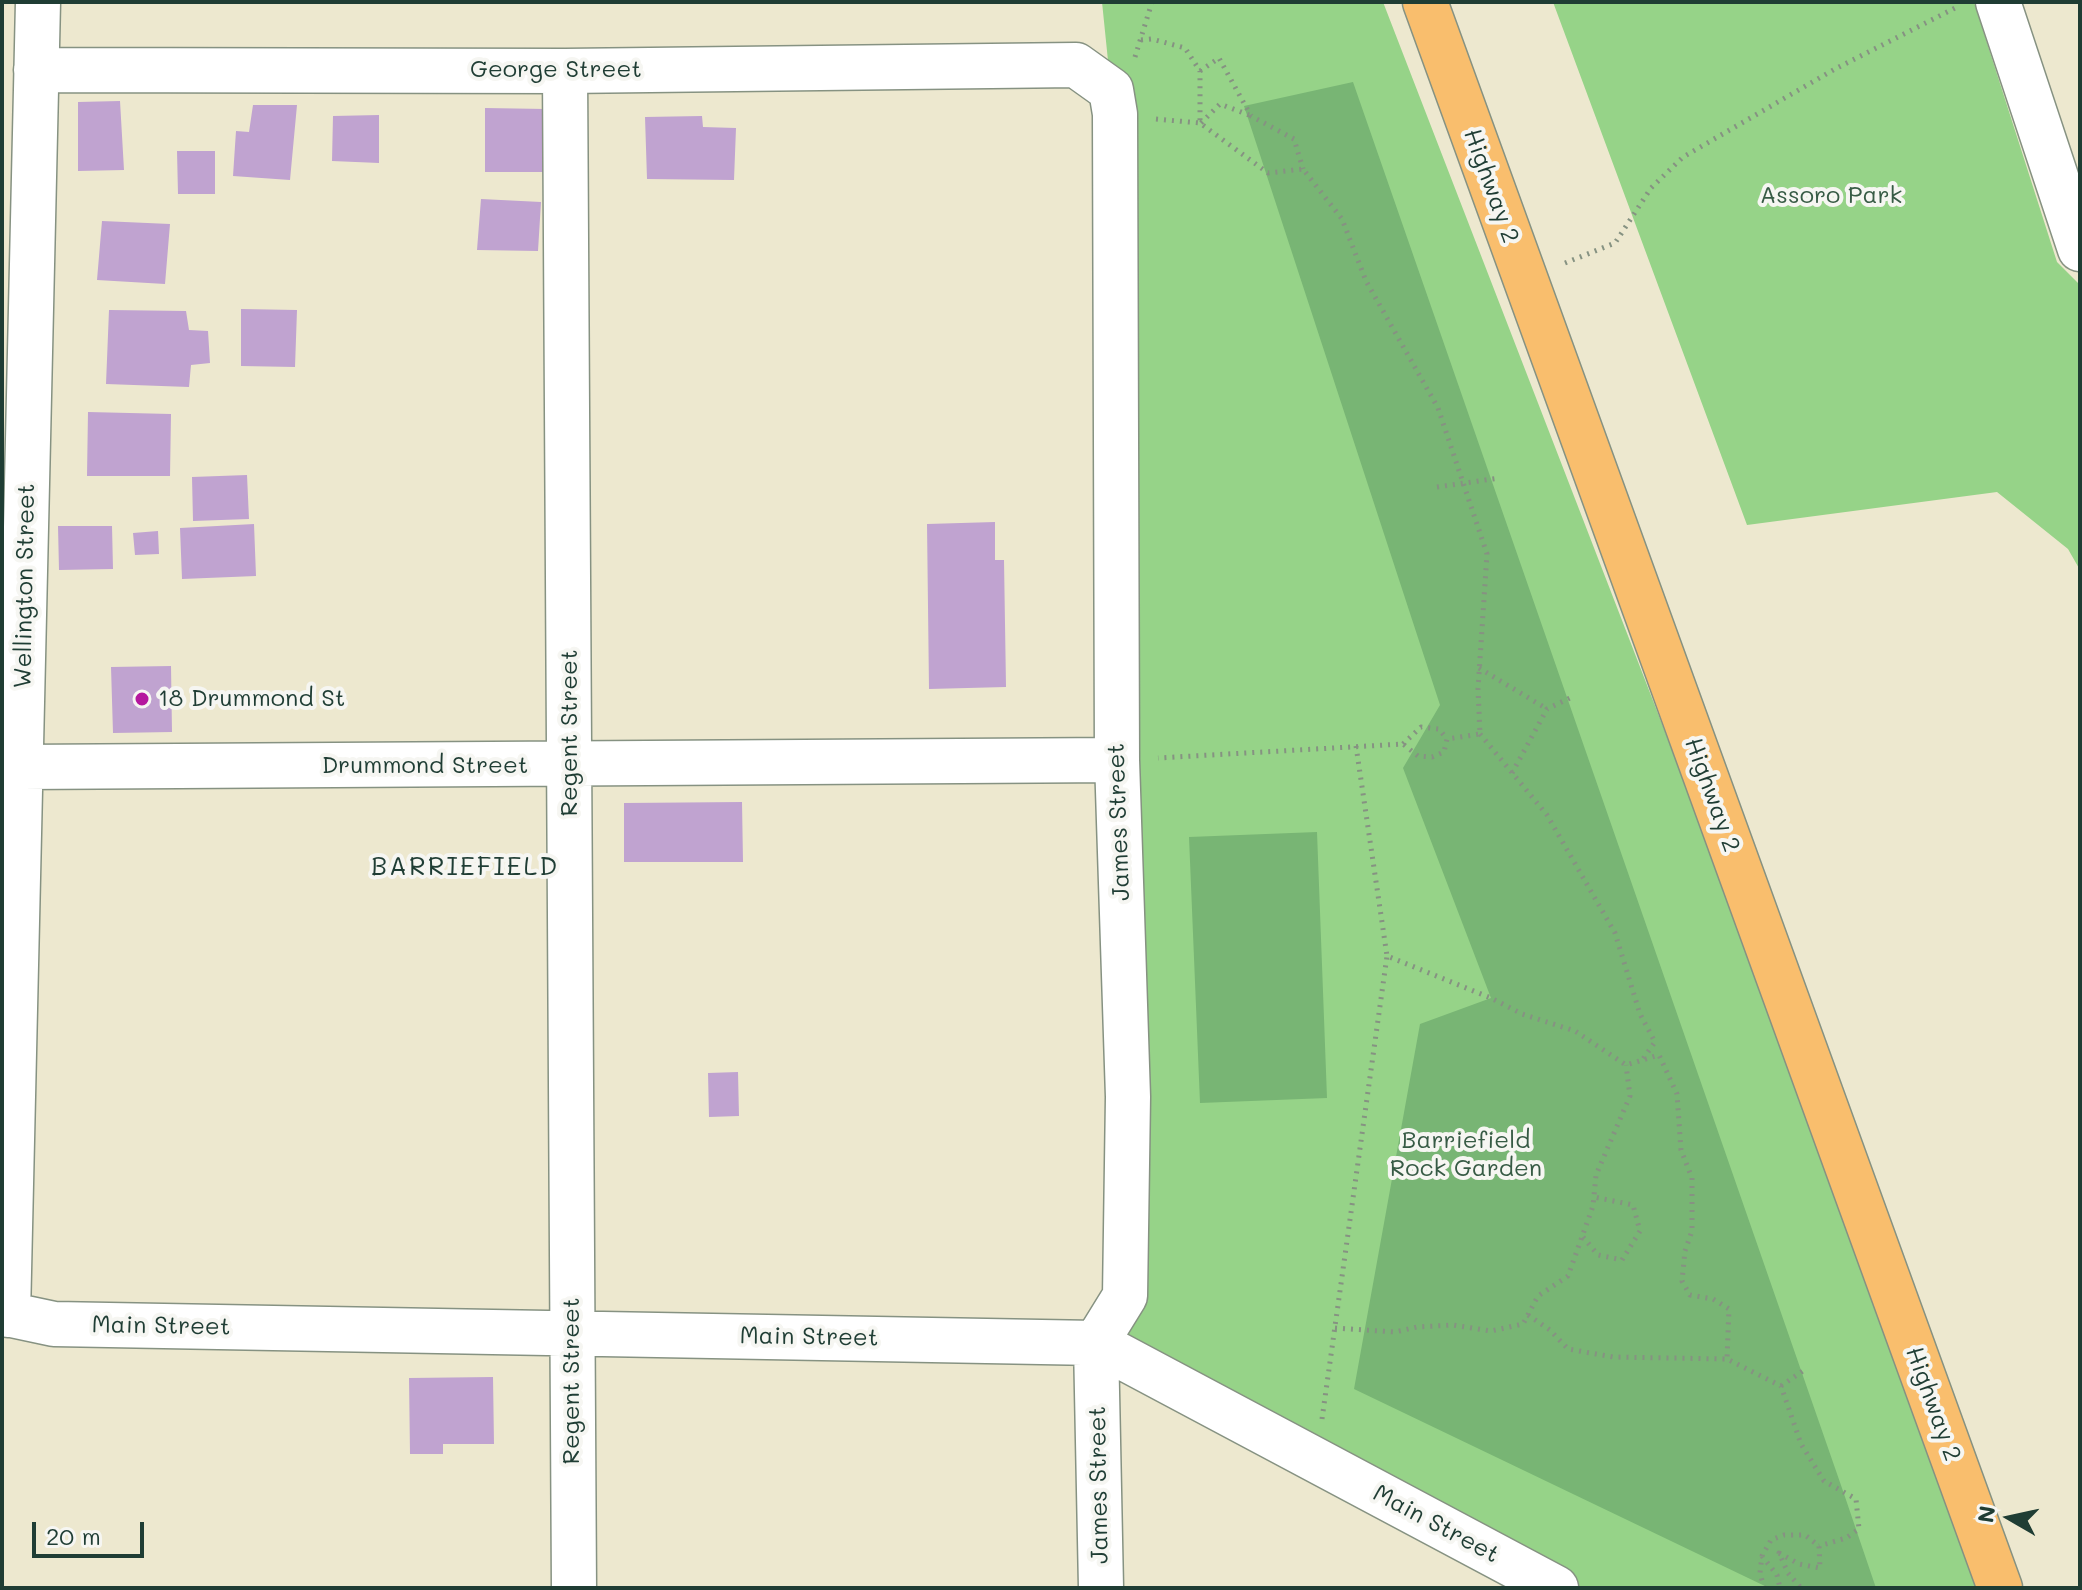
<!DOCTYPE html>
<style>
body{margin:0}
#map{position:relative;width:2082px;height:1590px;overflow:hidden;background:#ede8cf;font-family:Mali,sans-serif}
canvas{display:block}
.frame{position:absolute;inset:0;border:4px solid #1f3d34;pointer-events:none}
.north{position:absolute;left:1970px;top:1478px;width:80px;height:80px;-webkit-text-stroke:6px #f6f6f2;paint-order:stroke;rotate:279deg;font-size:22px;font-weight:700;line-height:32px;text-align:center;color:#1f3d34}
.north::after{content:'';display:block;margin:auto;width:28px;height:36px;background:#1f3d34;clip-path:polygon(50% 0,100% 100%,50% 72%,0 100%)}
.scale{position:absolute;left:32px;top:1522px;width:112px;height:36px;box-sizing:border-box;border:4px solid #1f3d34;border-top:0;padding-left:10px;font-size:24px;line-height:28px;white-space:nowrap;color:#1f3d34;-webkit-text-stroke:6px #f6f6f2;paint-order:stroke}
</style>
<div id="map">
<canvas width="2082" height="1590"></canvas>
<div class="frame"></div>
<div class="north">N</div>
<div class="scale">20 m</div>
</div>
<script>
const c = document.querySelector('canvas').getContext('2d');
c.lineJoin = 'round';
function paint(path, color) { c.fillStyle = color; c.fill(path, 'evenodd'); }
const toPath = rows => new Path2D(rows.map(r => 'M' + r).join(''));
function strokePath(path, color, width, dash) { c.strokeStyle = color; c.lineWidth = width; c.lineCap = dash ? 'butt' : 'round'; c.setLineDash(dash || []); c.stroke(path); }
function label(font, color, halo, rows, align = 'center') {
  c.font = font + ' Mali,sans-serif'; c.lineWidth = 8; c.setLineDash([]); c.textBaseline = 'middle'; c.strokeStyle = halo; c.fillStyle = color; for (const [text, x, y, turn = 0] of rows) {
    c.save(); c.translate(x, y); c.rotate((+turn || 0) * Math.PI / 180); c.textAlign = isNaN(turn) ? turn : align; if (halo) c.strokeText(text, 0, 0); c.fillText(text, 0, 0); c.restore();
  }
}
const green = toPath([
 [1102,2,1383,2,1996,1588,1556,1588,1096,1343,1125,1296,1111,90],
 [1553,2,1974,2,2057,262,2080,285,2080,570,2068,549,1997,492,1747,525]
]);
const forest = toPath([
 [1353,82,1843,1491,1876,1588,1769,1588,1354,1389,1420,1024,1491,998,1403,768,1440,705,1244,106],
 [1317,832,1327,1098,1200,1103,1189,837]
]);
const building = toPath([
 [120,101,124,170,78,171,78,102],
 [253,105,297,105,290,180,233,176,236,131,249,132],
 [485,108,546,109,546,172,485,172],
 [379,115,379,163,332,161,333,116],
 [702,116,703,127,736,128,734,180,647,179,645,117],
 [177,151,215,151,215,194,178,194],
 [481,199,541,202,538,251,477,250],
 [102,221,170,224,165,284,97,280],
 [241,309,297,310,295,367,241,366],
 [109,310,186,311,189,330,208,331,210,363,191,365,189,387,106,384],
 [88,412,171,414,170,476,87,476],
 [247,475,249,519,193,521,192,477],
 [995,522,995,560,1004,560,1006,687,929,689,927,524],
 [254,524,256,576,182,579,180,528],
 [58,526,112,526,113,569,59,570],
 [158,531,159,554,135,555,133,533],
 [171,666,172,732,113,733,111,667],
 [742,802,743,862,624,862,624,803],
 [738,1072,739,1116,709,1117,708,1073],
 [493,1377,494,1444,443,1444,443,1454,410,1454,409,1378]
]);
const path = toPath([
 [1141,40,1152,39,1185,48,1200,71,1200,123],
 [1135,57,1152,2],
 [1200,71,1219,58,1251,116,1294,139,1303,169],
 [1156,119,1200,123,1268,173,1303,169,1342,219,1366,281,1438,408,1487,554,1478,689,1480,734,1447,739,1444,752,1432,757,1418,756,1403,744,1158,758],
 [1201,123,1220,104,1249,115],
 [1565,263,1615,243,1651,188,1683,157,1835,69,1959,6],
 [1437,487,1499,478],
 [1479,668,1547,709],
 [1480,734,1547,815,1615,933,1640,1014,1655,1042,1643,1059],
 [1403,744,1421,727,1439,729,1447,739],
 [1356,746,1387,956,1491,998,1522,1014,1575,1031,1626,1065,1659,1055,1677,1094,1681,1150,1692,1178,1692,1231,1685,1251,1682,1281,1690,1295,1713,1299,1729,1309,1727,1359],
 [1512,773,1547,709,1574,696],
 [1583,1237,1598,1255,1622,1260,1640,1231,1633,1205,1594,1197],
 [1528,1315,1550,1330,1568,1349,1613,1357,1727,1359,1781,1386,1801,1444,1824,1481,1856,1499,1859,1529,1846,1538,1819,1546],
 [1335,1328,1395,1332,1417,1327,1453,1325,1491,1331,1523,1324,1538,1296,1568,1276,1593,1206,1596,1175,1630,1096,1626,1065],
 [1781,1386,1807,1368],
 [1322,1419,1387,956],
 [1762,1556,1777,1575,1780,1588],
 [1764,1588,1760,1573,1762,1556,1771,1540,1784,1535,1805,1535,1819,1546,1820,1568,1799,1564,1779,1553,1788,1573,1801,1588]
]);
const minor = toPath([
 [1998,2,2080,249],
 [36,70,565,71,1076,65,1111,90,1115,114,1117,760,1128,1097,1125,1296,1096,1343,1101,1588],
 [565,71,574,1588],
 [22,767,1117,760],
 [2,1313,54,1324,1096,1343,1556,1588],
 [8,1315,38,2]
]);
const major = toPath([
 [1425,2,2000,1588]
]);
const markers = [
 [142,699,8,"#b5179e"]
];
const streetNames = [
 ["George Street",556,70],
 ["Highway 2",1491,186,70],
 ["Wellington Street",25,586,-89],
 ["Regent Street",570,733,-90],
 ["Drummond Street",425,766],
 ["Highway 2",1712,795,70],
 ["James Street",1119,822,-92],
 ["Main Street",161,1326,1],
 ["Main Street",809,1337,1],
 ["Regent Street",572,1381,-90],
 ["Highway 2",1933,1404,70],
 ["James Street",1099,1485,-91],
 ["Main Street",1436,1524,28]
];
const parkNames = [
 ["Assoro Park",1831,196],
 ["Barriefield",1466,1141],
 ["Rock Garden",1466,1169]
];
const poiNames = [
 ["18 Drummond St",158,699]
];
const neighbourhoodNames = [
 ["BARRIEFIELD",465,867]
];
paint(green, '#96d388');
paint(forest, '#78b574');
paint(building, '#c0a3d0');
strokePath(minor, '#869282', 47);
strokePath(major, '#869282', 47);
strokePath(path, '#869282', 5, [2, 6]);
strokePath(minor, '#fff', 44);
strokePath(major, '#f9be6d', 44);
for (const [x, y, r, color] of markers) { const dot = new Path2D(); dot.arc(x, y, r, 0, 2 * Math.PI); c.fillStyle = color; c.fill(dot); strokePath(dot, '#f6f6f2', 3); }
label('24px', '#1f3d34', '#f6f6f2', streetNames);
label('24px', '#375b45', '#f6f6f2', parkNames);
label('24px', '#1f3d34', '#f6f6f2', poiNames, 'left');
c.letterSpacing = '2px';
label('26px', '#1f3d34', '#f6f6f2', neighbourhoodNames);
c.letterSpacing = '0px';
</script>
